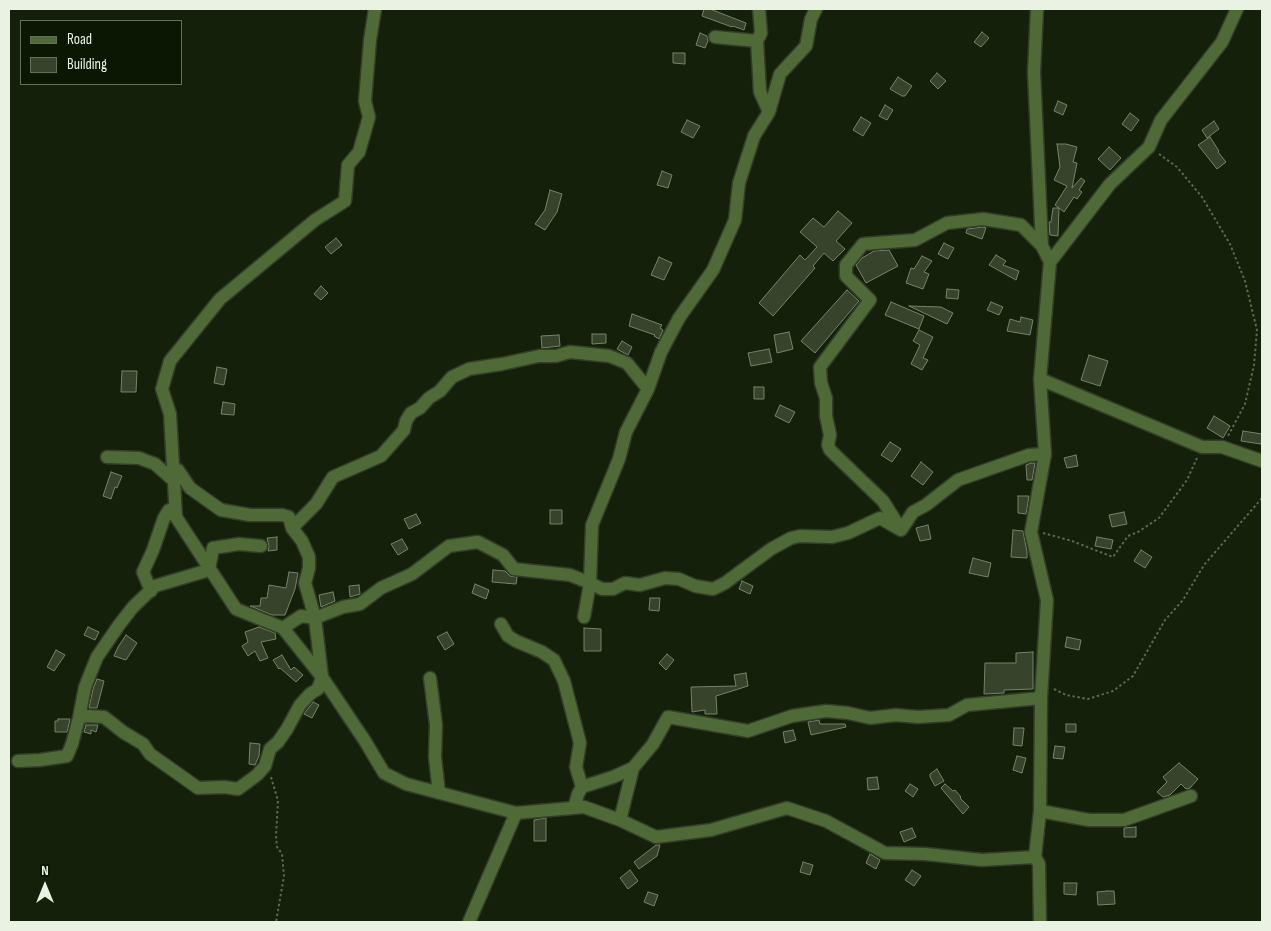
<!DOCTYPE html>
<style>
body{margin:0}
#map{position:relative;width:1271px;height:931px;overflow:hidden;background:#142009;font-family:"Sofia Sans Condensed",sans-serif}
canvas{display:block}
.frame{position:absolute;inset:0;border:10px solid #eaf3e3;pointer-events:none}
.legend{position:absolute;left:20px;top:20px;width:162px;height:65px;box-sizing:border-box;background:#0b1702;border:1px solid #646f5c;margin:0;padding:6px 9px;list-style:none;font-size:15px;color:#eaf3e3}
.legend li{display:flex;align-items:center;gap:10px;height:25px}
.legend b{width:25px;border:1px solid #646f5c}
.north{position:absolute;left:20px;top:861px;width:50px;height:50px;-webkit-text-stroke:4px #0b1702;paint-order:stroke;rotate:0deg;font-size:14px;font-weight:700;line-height:20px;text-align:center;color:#eaf3e3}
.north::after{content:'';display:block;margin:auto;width:18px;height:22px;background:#eaf3e3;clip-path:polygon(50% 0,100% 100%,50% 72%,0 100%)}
</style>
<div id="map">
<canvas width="1271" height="931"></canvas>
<div class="frame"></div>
<ul class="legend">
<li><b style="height:6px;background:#4f6937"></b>Road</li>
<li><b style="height:14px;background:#37442b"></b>Building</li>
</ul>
<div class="north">N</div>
</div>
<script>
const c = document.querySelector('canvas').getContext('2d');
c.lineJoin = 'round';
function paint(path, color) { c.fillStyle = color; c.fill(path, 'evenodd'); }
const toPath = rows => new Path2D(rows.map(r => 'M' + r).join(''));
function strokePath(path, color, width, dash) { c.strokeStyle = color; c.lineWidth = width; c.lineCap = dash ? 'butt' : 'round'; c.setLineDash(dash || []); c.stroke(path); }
const building = toPath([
 [704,9,710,9,746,23,744,30,733,26,732,27,702,16,704,9],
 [982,32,989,38,981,47,974,42,982,32],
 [700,33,707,36,708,41,705,48,696,45,700,33],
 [673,53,685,53,685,64,673,63,673,53],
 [937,73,946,81,938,89,930,81,937,73],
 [898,77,912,86,905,96,902,96,890,89,898,77],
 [1058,101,1067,105,1063,115,1054,111,1058,101],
 [885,105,893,110,887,120,879,116,885,105],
 [1130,113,1139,120,1131,131,1122,124,1130,113],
 [861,117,871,123,863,136,853,130,861,117],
 [687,120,700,126,693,138,681,132,687,120],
 [1214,121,1219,129,1207,138,1202,130,1214,121],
 [1210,137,1219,151,1218,152,1226,162,1217,169,1198,145,1210,137],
 [1057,144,1066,144,1077,147,1073,162,1077,163,1072,188,1081,178,1085,181,1079,190,1082,192,1077,199,1074,197,1064,212,1059,208,1058,236,1050,235,1049,222,1051,222,1053,208,1059,208,1055,205,1067,186,1054,180,1060,167,1057,144],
 [1109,147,1121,158,1110,170,1098,159,1109,147],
 [662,171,672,175,668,188,657,185,662,171],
 [550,190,562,194,557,212,545,230,535,224,545,210,550,190],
 [838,211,852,223,836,241,845,249,833,261,824,253,813,266,815,268,773,316,759,303,800,255,805,260,817,247,800,232,813,218,824,227,838,211],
 [983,227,986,228,982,239,966,233,967,229,983,227],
 [336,238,342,245,331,254,325,247,336,238],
 [944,243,954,248,948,259,938,254,944,243],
 [889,250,898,266,866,283,856,265,862,258,874,251,889,250],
 [996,255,1006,261,1003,265,1019,271,1016,280,989,265,996,255],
 [922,256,932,261,924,272,929,274,923,289,906,283,911,268,914,269,922,256],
 [659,257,672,263,664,280,651,275,659,257],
 [321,286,328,293,321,300,314,294,321,286],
 [947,289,959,290,958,299,946,298,947,289],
 [847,290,859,301,815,353,801,341,847,290],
 [891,302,924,316,919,329,885,315,891,302],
 [991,302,1003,307,999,315,987,310,991,302],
 [909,306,941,307,953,313,947,324,909,306],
 [632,314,662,325,660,328,663,330,659,339,654,336,655,335,629,326,632,314],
 [1021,317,1033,320,1030,335,1007,331,1010,319,1020,322,1021,317],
 [919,330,933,337,923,358,928,360,922,370,911,364,920,345,913,341,919,330],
 [789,332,793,349,777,353,774,335,789,332],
 [592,334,606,334,606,343,592,344,592,334],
 [559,335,560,346,542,348,541,336,559,335],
 [622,341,632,347,628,355,617,349,622,341],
 [769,349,772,362,751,366,748,353,769,349],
 [1089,355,1108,361,1100,386,1081,380,1089,355],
 [217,367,227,369,224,385,214,383,217,367],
 [122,371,137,371,136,392,121,392,122,371],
 [754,387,764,387,764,399,754,399,754,387],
 [223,402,235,404,234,415,221,414,223,402],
 [780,405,795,412,789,423,775,416,780,405],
 [1214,416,1230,426,1223,438,1207,428,1214,416],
 [1243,431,1262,434,1261,444,1241,441,1243,431],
 [890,442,901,449,892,462,881,455,890,442],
 [1076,455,1078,466,1067,468,1064,458,1076,455],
 [921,462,933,472,923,485,911,476,921,462],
 [1031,463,1035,463,1032,480,1027,480,1026,465,1031,463],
 [111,472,122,476,117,488,115,487,111,499,103,496,111,472],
 [1018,496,1029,496,1026,514,1018,513,1018,496],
 [550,510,562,510,562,524,550,524,550,510],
 [1124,512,1127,524,1112,527,1109,515,1124,512],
 [416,514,421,523,409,529,404,519,416,514],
 [928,525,931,539,920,541,916,528,928,525],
 [1013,530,1023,531,1027,552,1027,558,1011,557,1013,530],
 [277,537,277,550,268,551,269,546,267,538,277,537],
 [1097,537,1113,540,1111,549,1095,546,1097,537],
 [402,539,408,549,398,555,391,544,402,539],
 [1141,550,1152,557,1145,568,1134,561,1141,550],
 [973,558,991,563,988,577,969,573,973,558],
 [493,570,505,571,510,576,517,577,516,584,492,582,493,570],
 [289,572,298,573,295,589,285,615,272,615,250,606,260,606,261,598,267,598,269,585,286,588,289,572],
 [742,581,753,586,750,594,739,589,742,581],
 [475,584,489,590,486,599,472,593,475,584],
 [359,585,360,594,350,597,349,586,359,585],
 [333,592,335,601,321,607,319,595,333,592],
 [650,598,660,598,659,611,649,610,650,598],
 [88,627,99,632,95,640,84,635,88,627],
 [259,627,275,633,276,639,261,642,268,658,260,661,255,651,248,656,242,646,248,642,245,632,259,627],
 [584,628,601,629,601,651,584,651,584,628],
 [447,632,454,644,445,650,437,637,447,632],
 [126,635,137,643,126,660,114,656,118,647,126,635],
 [1067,637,1081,640,1079,650,1065,647,1067,637],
 [56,650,65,655,54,671,47,667,56,650],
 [1033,652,1033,689,1004,690,1004,693,984,694,985,663,1016,663,1016,653,1033,652],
 [667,654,674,660,666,670,659,663,667,654],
 [282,655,291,670,294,667,303,675,296,682,280,668,279,669,273,660,282,655],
 [746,673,748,686,716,696,717,714,705,714,705,710,692,712,691,687,736,686,734,675,746,673],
 [97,679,104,681,97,708,89,708,93,689,97,679],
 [313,702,319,705,312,718,304,714,313,702],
 [58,719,70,719,67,732,55,732,55,721,58,721,58,719],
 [819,720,820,724,845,724,846,727,811,735,808,722,819,720],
 [1066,724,1076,724,1076,732,1066,732,1066,724],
 [86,725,98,725,96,732,91,730,91,734,84,732,86,725],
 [1014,728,1024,728,1022,746,1013,745,1014,728],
 [793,730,796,740,785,743,783,732,793,730],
 [250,743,260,744,259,756,255,765,249,764,250,743],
 [1055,746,1065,747,1063,759,1053,758,1055,746],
 [1017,756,1026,758,1022,773,1013,770,1017,756],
 [1179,763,1198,779,1190,788,1186,789,1181,784,1170,795,1163,797,1157,792,1167,782,1163,777,1179,763],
 [937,769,944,781,935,786,930,777,930,774,937,769],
 [877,777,879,789,868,790,867,778,877,777],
 [910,784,918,789,913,797,905,791,910,784],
 [945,784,953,791,955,790,961,797,960,798,969,807,963,814,941,788,945,784],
 [546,818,546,841,534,841,534,820,546,818],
 [1136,827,1136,837,1124,837,1124,828,1136,827],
 [912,828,916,837,904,842,900,832,912,828],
 [656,845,660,845,657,856,639,869,634,862,656,845],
 [870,854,880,860,876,869,866,863,870,854],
 [803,862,813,865,810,875,800,872,803,862],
 [630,870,638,881,628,889,620,878,630,870],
 [912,870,921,876,914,886,905,880,912,870],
 [1064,883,1077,883,1076,895,1064,894,1064,883],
 [1107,891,1114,891,1115,904,1098,905,1097,892,1107,891],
 [648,892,658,895,654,906,644,902,648,892]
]);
const path = toPath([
 [1159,154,1177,167,1202,197,1230,244,1245,281,1257,330,1254,365,1245,404,1228,436],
 [1043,533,1072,541,1113,557,1128,536,1138,532,1159,518,1187,480,1197,458],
 [1054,689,1066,695,1088,699,1113,691,1133,676,1165,620,1183,600,1204,565,1262,498],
 [271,777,278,801,276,836,277,847,282,854,284,876,276,922]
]);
const minor = toPath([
 [375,9,370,40,365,101,369,117,359,152,348,165,345,201,315,220,220,299,170,361,162,389,170,414,176,517,236,609,283,628,322,677,365,741,384,773,406,784,516,813,584,807,620,820,656,837,711,830,787,808,826,821,885,853,925,854,982,860,1035,857],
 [1037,9,1034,72,1042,246,1050,262,1040,379,1045,454,1031,532,1047,600,1041,698,1040,811,1035,857,1039,864,1040,922],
 [715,37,757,41,760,92,769,112,754,136,739,183,735,220,713,270,679,318,661,352,648,389,626,432,619,459,592,525,590,583,602,589,613,589,625,583,640,585,665,578,679,579,695,586,713,589,725,583,771,549,791,538,800,536,832,537,848,533,880,518,901,530,913,512,926,505,958,480,1029,455,1045,454],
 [757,41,761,33,759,9],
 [769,112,780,74,806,46,811,19,816,9],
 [1050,262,1110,184,1149,147,1161,120,1222,42,1237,9],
 [1040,379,1202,447,1222,447,1262,461],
 [107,457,139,458,155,464,173,480,178,470,190,488,221,510,250,515,282,515,289,517,292,528],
 [900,528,883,501,830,450,828,445,830,435,826,416,826,398,821,383,820,367,870,300,846,276,846,265,863,244,915,240,947,223,983,219,1021,225,1042,246],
 [151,591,143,572,153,550,164,518,169,510,176,517],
 [501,624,508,636,516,641,542,652,554,660,564,681,580,743,576,767,582,787],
 [283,628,301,616,315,618,343,607,360,604,381,588,412,574,449,546,478,542,503,555,514,569,570,575,590,583,584,617],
 [430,678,436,725,435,757,439,793],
 [79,718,85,687,97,657,119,625,133,607,155,586,209,570,213,548,239,544,261,546],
 [18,761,40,760,67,756,72,744,79,718,87,716,104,717,123,732,143,744,150,754,198,788,224,787,238,789,257,775,265,766,270,749,278,742,287,729,300,705,310,694,318,689,322,677,315,618,305,583,309,568,309,557,302,541,292,528,316,504,333,477,381,456,404,430,406,421,411,413,420,408,429,398,440,391,452,377,469,369,502,364,539,356,556,356,570,352,609,356,627,363,648,389],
 [574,808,578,794,582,787,613,777,633,768],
 [1040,811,1089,820,1124,820,1191,796],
 [620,820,633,768,653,744,668,717,748,731,792,716,826,711,848,713,870,718,896,715,918,717,949,715,967,705,1041,698],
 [469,922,516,813]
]);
paint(building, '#37442b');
strokePath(building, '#758469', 1);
strokePath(minor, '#323e28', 15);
strokePath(path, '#5c6752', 2, [2.5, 2.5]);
strokePath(minor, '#4f6937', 12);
</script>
